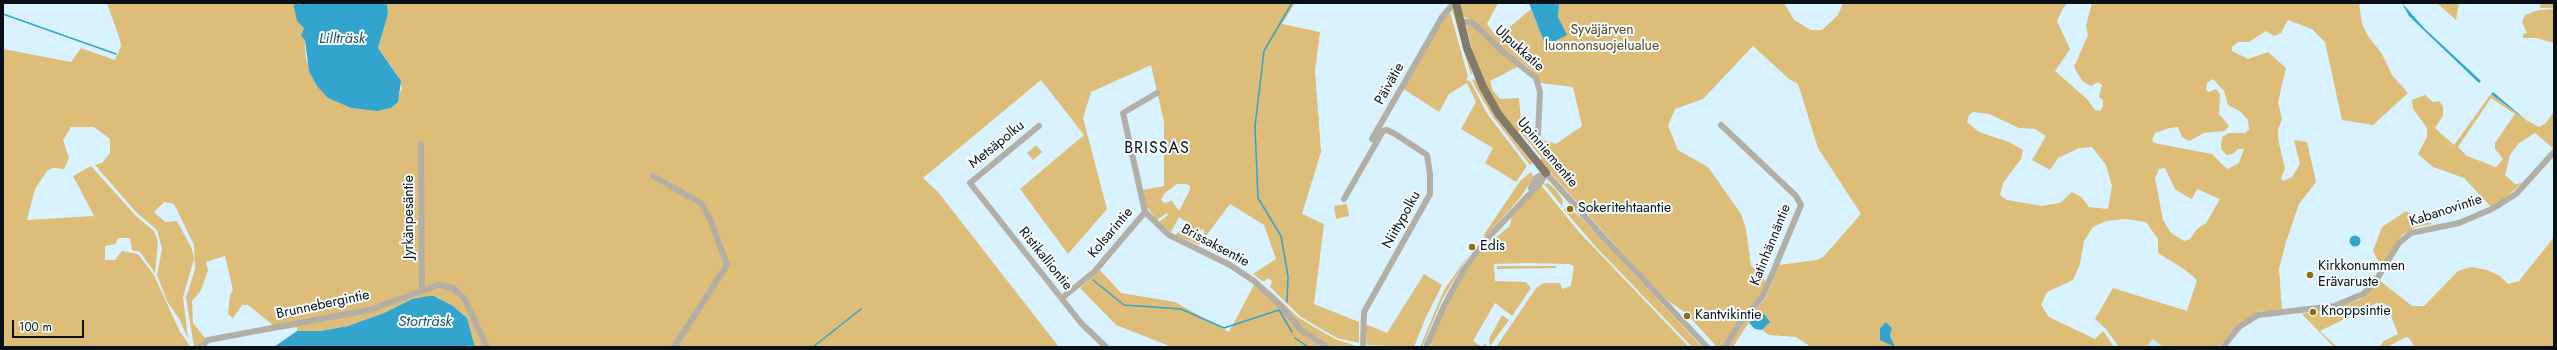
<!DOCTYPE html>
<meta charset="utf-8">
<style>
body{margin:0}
#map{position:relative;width:2557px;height:350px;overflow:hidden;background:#d8f3ff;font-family:Jost,sans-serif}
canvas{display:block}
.frame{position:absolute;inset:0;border:4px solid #071014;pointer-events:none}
.scale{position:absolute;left:12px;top:320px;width:72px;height:18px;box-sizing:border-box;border:2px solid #071014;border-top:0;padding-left:5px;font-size:12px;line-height:14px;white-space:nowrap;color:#071014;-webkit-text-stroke:3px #f7fcfe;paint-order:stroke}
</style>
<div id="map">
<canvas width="2557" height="350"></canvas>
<div class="frame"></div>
<div class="scale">100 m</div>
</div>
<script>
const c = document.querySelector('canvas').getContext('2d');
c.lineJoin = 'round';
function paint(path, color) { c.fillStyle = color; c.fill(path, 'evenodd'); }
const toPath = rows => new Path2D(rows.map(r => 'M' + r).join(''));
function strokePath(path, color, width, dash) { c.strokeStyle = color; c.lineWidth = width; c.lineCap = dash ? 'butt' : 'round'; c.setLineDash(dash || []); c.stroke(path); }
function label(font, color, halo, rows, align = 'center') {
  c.font = font + ' Jost,sans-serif'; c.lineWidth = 4; c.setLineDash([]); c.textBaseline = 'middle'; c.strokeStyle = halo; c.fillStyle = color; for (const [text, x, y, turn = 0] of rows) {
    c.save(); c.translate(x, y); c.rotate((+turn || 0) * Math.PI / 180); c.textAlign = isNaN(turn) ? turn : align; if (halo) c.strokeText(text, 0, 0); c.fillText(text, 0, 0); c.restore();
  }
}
const built = toPath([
 [2153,339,2163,347,2146,347]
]);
const green = toPath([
 [107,3,293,3,304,28,306,59,314,80,328,98,351,108,377,111,391,108,398,102,398,97,402,88,396,73,378,48,388,14,387,3,1295,3,1282,24,1320,32,1315,70,1321,152,1302,214,1324,224,1314,304,1359,322,1359,343,1337,338,1301,317,1270,287,1272,281,1268,278,1265,281,1262,281,1253,274,1276,259,1264,225,1230,204,1199,245,1175,235,1179,232,1194,240,1204,236,1204,229,1194,232,1188,223,1179,217,1171,232,1159,222,1168,215,1167,213,1157,220,1148,208,1146,209,1142,190,1164,186,1164,122,1151,65,1091,92,1083,118,1107,209,1068,254,1020,189,1084,135,1041,80,923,178,938,192,1059,347,475,347,467,318,453,306,434,296,412,299,384,313,348,326,315,332,297,331,297,327,279,330,248,305,242,305,233,318,228,314,230,295,233,290,225,256,206,262,208,270,205,279,200,292,192,301,193,323,206,339,199,347,194,347,186,298,195,269,194,245,174,204,164,202,154,212,165,222,177,221,192,249,194,259,183,297,188,339,180,320,167,301,157,275,162,249,157,230,136,212,95,165,102,163,110,153,110,139,94,127,71,127,63,140,69,158,64,169,53,168,47,171,35,189,27,220,94,216,73,176,91,166,136,216,154,231,158,242,155,273,140,252,132,250,130,238,118,238,116,244,105,246,105,260,115,260,122,251,138,254,154,275,180,332,191,347,3,347,3,49,71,62,81,48,115,60,121,46,120,40],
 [1177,184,1186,184,1190,186,1190,190,1179,211,1172,201,1164,203,1161,200,1165,193],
 [1460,3,1498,3,1487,24,1495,35,1499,36,1531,9,1544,42,1550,43,1566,35,1558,17,1559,3,1784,3,1794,20,1811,30,1822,30,1838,15,1843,3,2068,3,2063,8,2057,21,2070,49,2055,71,2087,99,2095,110,2100,111,2103,107,2103,100,2099,97,2102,85,2098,82,2091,86,2082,81,2074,67,2088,35,2086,26,2092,3,2359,3,2362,24,2368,36,2382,54,2392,75,2408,93,2373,125,2342,120,2325,42,2312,29,2288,20,2281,33,2274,36,2266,31,2249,42,2238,42,2232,47,2232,51,2248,59,2268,52,2286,68,2278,102,2282,119,2278,130,2278,139,2285,168,2281,178,2283,181,2292,177,2300,164,2294,140,2307,142,2316,182,2299,204,2286,242,2279,269,2282,311,2261,311,2237,325,2219,347,2163,347,2153,339,2146,347,2119,347,2106,329,2095,319,2113,288,2187,311,2197,280,2184,269,2158,253,2158,239,2146,222,2125,219,2106,221,2093,227,2084,241,2080,264,2073,280,2047,292,2041,305,2049,317,2095,339,2103,331,2114,347,1811,347,1796,337,1769,335,1762,330,1769,322,1753,316,1733,347,1728,347,1739,327,1766,298,1779,265,1817,260,1823,257,1861,214,1818,148,1798,84,1789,79,1753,46,1703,99,1675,109,1668,126,1678,150,1708,167,1741,214,1746,229,1751,265,1767,283,1763,294,1723,347,1717,347,1686,313,1668,301,1643,276,1541,162,1541,157,1522,134,1520,135,1508,123,1492,99,1475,62,1466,25,1470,23,1519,66,1490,81,1493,91,1500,99,1519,98,1522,133,1556,144,1582,126,1573,87,1541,83,1528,67,1501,48,1474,22,1463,16],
 [2213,79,2224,91,2228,105,2241,112,2248,120,2249,129,2245,133,2229,133,2222,137,2221,149,2227,155,2233,154,2238,149,2244,149,2239,163,2227,169,2212,154,2159,144,2153,142,2152,140,2155,133,2170,128,2178,127,2182,137,2189,141,2204,133,2225,131,2229,126,2219,114,2220,94,2216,89,2209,92,2206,90,2207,83],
 [1973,112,1989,114,2019,128,2035,129,2046,136,2032,160,2050,170,2058,158,2079,148,2092,147,2106,165,2112,186,2108,209,2089,207,2081,197,2072,192,2060,203,2042,206,2007,200,2000,195,2003,183,2021,159,2023,150,2009,142,1979,132,1967,122,1969,115],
 [2165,168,2175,189,2184,195,2192,199,2197,189,2220,199,2206,223,2197,229,2190,239,2184,241,2171,233,2163,220,2155,178,2159,169],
 [1886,322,1892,328,1890,338,1880,328],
 [2437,3,2459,3,2456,20],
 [2541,3,2554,3,2554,8,2540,8],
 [1452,9,1454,10,1472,73,1471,75],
 [2554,9,2554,43,2536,38,2523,38,2523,34,2527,33,2522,22,2525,15,2539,10],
 [1450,12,1468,76,1466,80,1470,81,1488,115,1527,166,1516,182,1485,163,1493,148,1461,129,1476,102,1467,83,1449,94,1439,112,1402,88,1444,17],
 [1475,79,1497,119,1532,163,1530,165,1493,117,1477,90,1472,80],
 [2491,94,2526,120,2539,127,2546,123,2554,111,2554,149,2535,133,2519,143,2510,155,2505,175,2515,184,2522,183,2503,200,2491,207,2464,178,2433,167,2418,154,2427,137,2427,128,2413,109,2412,100,2425,95,2433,102,2439,101,2443,106,2443,116,2435,128,2454,145],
 [2491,98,2515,114,2495,143,2495,149,2503,159,2496,167,2467,156,2458,147],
 [1036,145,1042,152,1033,160,1027,153],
 [1531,172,1534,177,1520,198,1486,236,1483,236,1520,181],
 [1548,183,1556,190,1563,200,1562,206,1544,184],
 [1541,185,1579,232,1689,347,1496,347,1537,287,1544,283,1560,283,1562,289,1571,286,1574,266,1569,264,1528,263,1494,264,1495,281,1526,282,1531,288,1512,316,1495,303,1473,341,1482,347,1485,343,1488,347,1431,347,1431,340,1457,286,1468,268,1485,246,1510,226,1512,215],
 [1347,204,1349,216,1336,219,1334,206],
 [1566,207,1581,217,1702,347,1692,347,1596,247,1564,210],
 [2406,211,2432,224,2416,227,2402,235,2382,268,2373,251,2382,227],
 [2554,237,2554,347,2414,347,2410,339,2406,337,2387,347,2379,347,2384,341,2398,334,2387,305,2377,303,2320,331,2337,347,2334,347,2302,314,2343,305,2361,299,2379,280,2412,306,2424,306,2458,271,2472,267,2487,270,2500,276,2508,284,2519,281],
 [1469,254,1442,300,1422,347,1420,347,1444,290],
 [1497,266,1556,266,1556,268,1497,269],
 [1100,270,1121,293,1175,302,1229,332,1254,285,1276,304,1302,334,1321,347,1172,347,1116,325,1080,288],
 [1424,274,1442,285,1425,319,1414,347,1367,345,1365,324,1387,333],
 [1268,289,1299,318,1335,339,1359,347,1332,347,1306,332],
 [1502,315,1509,320,1490,346,1489,339]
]);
const water = toPath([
 [293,3,387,3,388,14,378,48,401,81,398,102,391,108,377,111,351,108,328,98,317,86,309,71,305,40,301,36,304,28,297,21],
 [1529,3,1559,3,1558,17,1567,35,1549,44,1544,42],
 [2402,3,2424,28,2481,81,2479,83,2409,16],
 [2493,92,2526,120,2491,94],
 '2349.5 241a5.5 5.5 0 1 1 11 0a5.5 5.5 0 1 1-11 0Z',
 [429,296,434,296,453,306,467,318,475,347,274,347,297,331,321,331,348,326,384,313,412,299],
 [1757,313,1764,314,1770,322,1762,330,1755,329,1749,323],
 [1886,322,1892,328,1890,336,1895,347,1880,340,1880,328]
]);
const stream = toPath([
 [3,14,116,54],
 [1093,280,1124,305,1181,309,1224,328,1279,310,1292,332],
 [1287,302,1288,276,1281,236,1258,198,1255,126,1264,51,1292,3],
 [1295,338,1308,347],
 [813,347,861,309]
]);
const minor = toPath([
 [1460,21,1473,23,1502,51,1536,78,1540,92,1538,134],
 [1721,125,1796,196,1801,205,1763,296,1739,324,1725,347],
 [1039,126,970,183,1081,323,1106,347],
 [1372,139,1442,17,1454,3],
 [421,144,422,289],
 [1546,173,1607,241,1707,347],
 [653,176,701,203,710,219,727,265,674,347],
 [1531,188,1537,177,1546,173],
 [1344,199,1383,131,1387,130,1395,134,1427,155,1430,174,1430,194,1364,312,1363,347],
 [1145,212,1169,235,1230,265,1254,281,1277,302,1302,331,1327,347],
 [1062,298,1094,272,1145,212,1123,113,1157,93],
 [201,347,208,340,369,310,438,285,453,288,464,298,487,347],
 [1426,347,1444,306,1464,269,1486,240,1541,182,1546,173],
 [2223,347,2239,327,2258,315,2334,306,2363,294,2375,282,2399,243,2411,233,2459,223,2492,209,2516,194,2554,152]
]);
const major = toPath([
 [1456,3,1467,48,1483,87,1499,115,1546,173]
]);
const markers = [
 [1570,209,4,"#8f6e13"],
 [1472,247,4,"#8f6e13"],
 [2310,275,4,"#8f6e13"],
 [2313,312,4,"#8f6e13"],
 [1687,316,4,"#8f6e13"]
];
const parkNames = [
 ["Syväjärven",1602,31],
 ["luonnonsuojelualue",1602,47]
];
const streetNames = [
 ["Ulpukkatie",1519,49,42],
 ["Päivätie",1390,84,-61],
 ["Metsäpolku",997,145,-39],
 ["Upinniementie",1547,153,50],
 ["Kabanovintie",2446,211,-18],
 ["Jyrkänpesäntie",410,217,-90],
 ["Niittypolku",1402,220,-61],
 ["Kolsarintie",1111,233,-50],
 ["Katinhännäntie",1771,245,-68],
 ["Brissaksentie",1215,246,28],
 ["Ristikalliontie",1045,259,51],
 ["Brunnebergintie",323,305,-12]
];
const poiNames = [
 ["Sokeritehtaantie",1578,209],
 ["Edis",1480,247],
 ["Kirkkonummen",2318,267],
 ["Erävaruste",2318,283],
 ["Knoppsintie",2321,312],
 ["Kantvikintie",1695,316]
];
const waterNames = [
 ["Lillträsk",342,39],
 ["Storträsk",425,322]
];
const quarterNames = [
 ["BRISSAS",1157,149]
];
paint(built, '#c6e9f9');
paint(green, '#ddbd77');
paint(water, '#32a4ce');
strokePath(stream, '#32a4ce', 1.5);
strokePath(minor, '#b3afa5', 6);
strokePath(major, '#837a69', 8);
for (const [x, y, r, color] of markers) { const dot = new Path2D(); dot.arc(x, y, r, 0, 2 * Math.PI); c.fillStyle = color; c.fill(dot); strokePath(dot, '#f7fcfe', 1.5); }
label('14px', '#564621', '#f7fcfe', parkNames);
label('14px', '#071014', '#f7fcfe', streetNames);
label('14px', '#071014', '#f7fcfe', poiNames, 'left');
label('italic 15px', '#245264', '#f7fcfe', waterNames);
c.letterSpacing = '1px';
label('16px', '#071014', '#f7fcfe', quarterNames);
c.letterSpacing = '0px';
</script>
